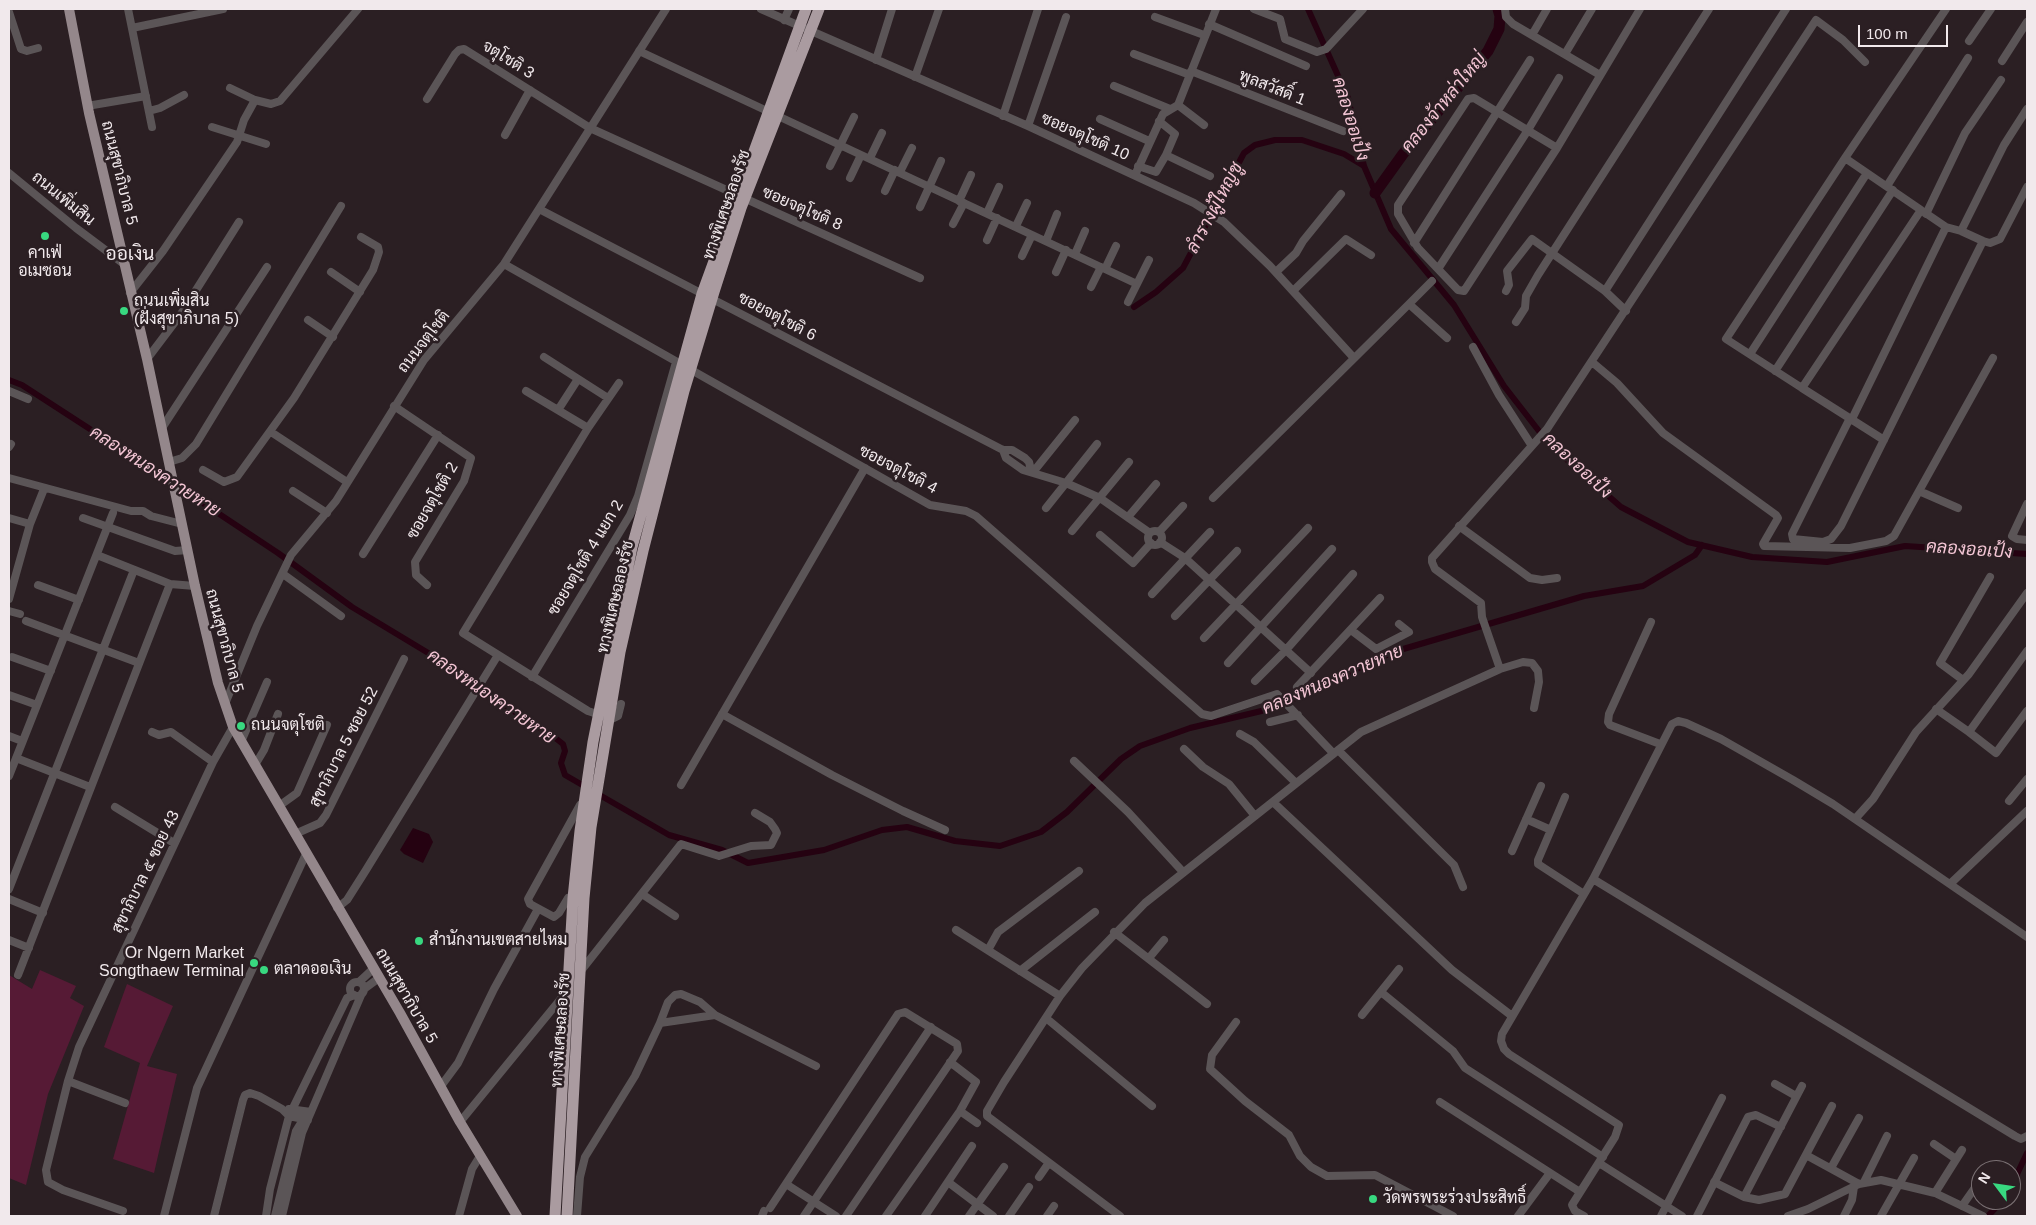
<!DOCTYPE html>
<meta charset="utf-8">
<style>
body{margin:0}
#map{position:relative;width:2036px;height:1225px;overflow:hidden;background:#2b1f23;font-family:Helvetica,sans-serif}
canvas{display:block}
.frame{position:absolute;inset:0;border:10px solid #f1e9ec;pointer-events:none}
.north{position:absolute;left:1971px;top:1160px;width:50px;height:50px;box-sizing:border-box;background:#2b1f23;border:1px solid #7a7073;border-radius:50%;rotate:301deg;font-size:14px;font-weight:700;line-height:20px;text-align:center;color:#f1e9ec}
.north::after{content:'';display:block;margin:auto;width:18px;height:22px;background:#38d880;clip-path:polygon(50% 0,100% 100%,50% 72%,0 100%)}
.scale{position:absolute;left:1858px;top:25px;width:90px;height:22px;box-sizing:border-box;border:2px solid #f1e9ec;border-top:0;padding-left:6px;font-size:15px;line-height:18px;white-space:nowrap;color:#f1e9ec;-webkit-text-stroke:4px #2b1f23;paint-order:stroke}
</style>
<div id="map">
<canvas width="2036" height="1225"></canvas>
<div class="frame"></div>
<div class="north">N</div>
<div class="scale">100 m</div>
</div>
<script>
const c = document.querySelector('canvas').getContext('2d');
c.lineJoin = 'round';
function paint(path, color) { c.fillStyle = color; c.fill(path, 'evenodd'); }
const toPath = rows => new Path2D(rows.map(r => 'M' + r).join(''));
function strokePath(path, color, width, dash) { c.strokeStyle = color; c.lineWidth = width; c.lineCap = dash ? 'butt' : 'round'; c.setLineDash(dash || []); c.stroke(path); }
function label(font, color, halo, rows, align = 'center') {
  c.font = font + ' Helvetica,Sarabun,sans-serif'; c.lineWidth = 5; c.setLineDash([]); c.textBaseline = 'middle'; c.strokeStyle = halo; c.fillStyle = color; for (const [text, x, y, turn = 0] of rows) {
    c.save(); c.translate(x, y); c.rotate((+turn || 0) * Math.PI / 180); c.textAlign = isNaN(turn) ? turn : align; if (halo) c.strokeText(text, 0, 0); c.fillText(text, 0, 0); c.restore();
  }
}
const green = toPath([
 [40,970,76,986,70,998,84,1006,48,1094,26,1185,9,1178,9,975,32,989],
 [127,984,173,1006,147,1066,177,1074,154,1173,113,1159,140,1063,104,1047]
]);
const water = toPath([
 [413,828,429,834,433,842,423,863,404,854,400,850]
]);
const canal = toPath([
 [1308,9,1348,98,1364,166,1391,229,1454,305,1504,386,1549,444,1621,507,1688,542,1752,557,1827,562,1905,546,2027,554],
 [1134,307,1156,292,1183,268,1244,153,1255,145,1275,140,1302,140,1344,154,1364,166],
 [9,380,22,385,150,468,278,553,352,607,473,680,501,703,554,737,563,744,565,751,561,763,565,775,669,835,722,850,748,863,824,850,882,830,907,827,955,841,1000,846,1041,832,1067,812,1121,759,1140,746,1190,728,1274,708,1393,652,1584,596,1643,586,1695,555,1702,545],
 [2011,1187,2027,1153],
 [1988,1216,2003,1200]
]);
const river = toPath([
 [1375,193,1403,154,1488,51,1499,29,1500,16,1498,9]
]);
const minor = toPath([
 [128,9,152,127],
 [761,9,1028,126,1194,203,1224,222,1270,266,1353,357],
 [1254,9,1280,19,1285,39,1317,52,1326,49,1363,9],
 [1505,9,1506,17,1513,24,1600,75],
 [9,12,21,49,27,51,38,48],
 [1155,17,1204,35],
 [784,20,789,9],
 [1209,24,1306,66],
 [132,28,223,9],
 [1532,35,1547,9],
 [1969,41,1991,9],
 [639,51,1137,284],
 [1134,54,1190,75],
 [1565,54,1592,9],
 [876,60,892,9],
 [2002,61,2027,22],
 [1191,71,1343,131],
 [915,77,939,9],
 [1114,86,1170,109],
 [230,88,255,100],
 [427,99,455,54,459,50,464,49,590,128,920,278],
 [1178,105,1204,125],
 [87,106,146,96],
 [149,111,160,108,184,95],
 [1003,116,1038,9],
 [1100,119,1149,141],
 [1028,126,1066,17],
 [212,127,266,144],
 [505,135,530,90],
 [1557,148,1474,98,1468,99,1398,205,1398,214,1418,248,1458,290,1464,291,1557,148,1640,9],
 [1166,155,1210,176],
 [870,158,882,133],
 [1845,158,1921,210,1802,388,1726,339,1845,158,1946,9],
 [830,166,854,117],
 [1138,166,1156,172,1166,155,1175,134,1159,121],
 [900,172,912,148],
 [9,173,76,228,124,264],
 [1135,175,1163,114,1178,105,1216,9],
 [850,178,861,155],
 [1887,186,1968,58],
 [885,191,895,170],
 [959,201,971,175],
 [920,207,941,161],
 [539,209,1003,450],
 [1924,212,1946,227,1961,231],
 [987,213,999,187],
 [1926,214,1965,133,2001,80],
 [953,224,964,203],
 [1016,226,1027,203],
 [987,240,997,218],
 [1046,241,1057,214],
 [1983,241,1990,243,2000,239,2027,187],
 [1414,243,1530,60],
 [1075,254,1085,231],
 [1022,256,1032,235],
 [504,264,930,505,966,511,976,516,1202,714,1211,716,1277,694,1333,753],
 [1105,269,1116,246],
 [1438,269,1528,130,1559,78],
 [331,272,360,292],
 [1056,272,1066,250],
 [1276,272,1296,253,1303,241,1341,194],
 [1091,287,1101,267],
 [1293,291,1346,239,1371,255],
 [1506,291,1509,285,1507,271,1532,239,1605,291,1626,311],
 [1605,291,1786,9],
 [130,293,163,251,237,142,244,120,255,100,271,104,280,101,358,9],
 [1128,302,1149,260],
 [1409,304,1432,281],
 [308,320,333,337],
 [1516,322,1525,308,1526,296,1538,275,1709,9],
 [1473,347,1499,395,1532,446],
 [1750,354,1867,173],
 [544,357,608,398],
 [147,359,181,314,239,222],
 [1592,362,1617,383,1663,433,1776,515,1778,518,1763,544,1764,546,1850,548,1886,541,1894,536,1993,358],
 [1775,371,1893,190],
 [619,383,588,428,463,633,588,711,612,719,618,716,621,704],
 [1802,388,1884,440],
 [9,391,28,399],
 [526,391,588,428],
 [394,406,471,458,464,481,415,562,416,575,427,585],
 [558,410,578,379],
 [1850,418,1792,534,1793,539,1823,542,1831,539,1841,526,1983,241,1961,231,2004,145,2027,109],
 [1852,419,1946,227],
 [162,428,267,267],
 [271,432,347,482],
 [9,447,11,444],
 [1003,450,1006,458,1023,470,1066,483,1100,498,1150,533],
 [1003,450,1012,450,1025,458,1029,462,1031,470],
 [169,462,182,458,196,444,341,206],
 [203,470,224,482,237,477,294,398,373,270,379,252,378,247,361,237],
 [1034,471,1075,420],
 [9,478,131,511,143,511,151,516,182,524],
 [293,491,327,513],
 [1919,491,1958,508],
 [1213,498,1409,304,1447,338],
 [2027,504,2012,536,2017,539,2027,540],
 [1046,508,1097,444],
 [1128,517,1156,484],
 [9,518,30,524],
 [83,518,175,551,188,550],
 [1459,526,1530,578,1542,580,1557,578],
 [1072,531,1129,462],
 '1148 538a7 7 0 1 1 14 0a7 7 0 1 1-14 0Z',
 [1159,532,1183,506],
 [1100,535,1133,563,1151,543],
 [1160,542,1185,558,1311,673],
 [363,554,438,435],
 [97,555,170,584,195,586],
 [283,574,341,616],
 [38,585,79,600],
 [1152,594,1210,532],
 [9,599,30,524,44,489],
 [9,611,20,614],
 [1175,616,1237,551],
 [26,621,139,663],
 [1651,622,1609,714,1608,722,1610,725,1660,744],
 [1351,630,1376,649,1409,632,1399,624],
 [1204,638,1308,528],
 [12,657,51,671],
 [1228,663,1332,549],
 [1500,669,1482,617,1481,603,1435,569,1432,562,1432,558,1547,429,1816,20,1843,40,1865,62],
 [532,677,630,515,638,496,676,362],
 [1963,680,1940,663,1990,577],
 [1255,681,1285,651,1353,574],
 [1297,687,1380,598],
 [9,695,37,705],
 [225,704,257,626,291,555,336,501,424,360,504,264,666,9],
 [1936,709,1969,732,2027,651],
 [722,714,832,775,903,811,945,830],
 [1270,722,1298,715],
 [152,732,159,735,171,732,213,762],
 [1969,732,1996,753,2027,711],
 [1240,734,1254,742,1296,783],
 [9,736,22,741],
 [241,742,267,682],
 [1184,749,1203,767,1229,784,1255,816],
 [1338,750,1454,865,1463,887],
 [16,758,90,787],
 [1074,761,1128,812,1183,872],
 [255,765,264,750,278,714],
 [9,776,113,513],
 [681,785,865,468],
 [1565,797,1538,860,1538,864,1584,894],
 [2009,801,2027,779],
 [1273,802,1452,970,1512,1016],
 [279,806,297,793,327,725],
 [115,807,174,843],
 [1526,819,1551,830],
 [1855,819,1873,799,1916,732,1969,674,2027,593],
 [295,834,320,823,326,815,404,659],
 [1512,851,1541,786],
 [1593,879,2015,1136,2021,1139,2027,1136],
 [1950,884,2027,811],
 [9,889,134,570],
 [642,894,675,916],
 [568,898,559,913,554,917,530,904,528,899,580,805],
 [9,899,43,913],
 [337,908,347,900,366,870,498,655],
 [956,930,1060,996],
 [1114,932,1207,1004],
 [9,940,29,948],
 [988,950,998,932,1079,871],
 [1149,958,1164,940],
 [1020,971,1095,912],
 [580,972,681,844,719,856,751,846,771,845,777,833,775,829,770,822,755,813],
 [18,975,170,584],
 [359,982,373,969],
 '350 989a7 7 0 1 1 14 0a7 7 0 1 1-14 0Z',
 [364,989,379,978],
 [1381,992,1453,1051,1465,1068,1603,1157],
 [1362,1015,1399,969],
 [1046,1018,1152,1106],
 [1236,1022,1212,1055,1210,1069,1245,1101,1289,1135,1300,1156,1311,1167,1327,1176,1375,1175,1453,1216],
 [660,1023,668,1002,675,995,681,994,700,1002,715,1015],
 [68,1081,125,1103],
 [1775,1084,1796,1096],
 [441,1086,458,1063,494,989,538,909],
 [1440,1102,1580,1192],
 [289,1109,311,1112],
 [960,1111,977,1123],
 [460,1122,568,990],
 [1934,1144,1956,1159],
 [1806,1155,1859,1184],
 [1599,1163,1682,1216],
 [1831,1168,1859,1118],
 [1988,1170,1990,1167],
 [1039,1177,1048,1164],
 [948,1182,993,1216],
 [1714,1182,1744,1197,1759,1200,1785,1194,1832,1106],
 [1864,1182,1887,1136],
 [786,1184,836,1216],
 [1935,1193,1962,1150],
 [1744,1197,1802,1086],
 [1962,1206,1981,1179],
 [770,1208,898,1014,905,1012,957,1044,958,1051,846,1216],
 [123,1211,63,1190,48,1182,46,1170,68,1081,79,1047,213,762,233,727],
 [164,1216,197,1088,306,854],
 [214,1216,243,1100,245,1095,250,1093,259,1096,282,1109,289,1116,308,1120],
 [266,1216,270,1189,289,1116,347,998,354,995],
 [275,1216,296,1131,304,1118],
 [282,1216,302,1133,362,993],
 [459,1216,472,1169,480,1156],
 [577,1216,580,1177,585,1157,635,1076,660,1023,715,1015,816,1066],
 [762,1216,764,1211],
 [804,1216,931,1027],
 [886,1216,960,1111,976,1082,950,1062],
 [925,1216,972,1146],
 [969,1216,1004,1167],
 [1009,1216,1029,1187],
 [1047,1216,1054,1206],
 [1120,1216,987,1116,987,1111,1004,1082,1060,996,1082,968,1145,903,1361,732,1500,669,1523,662,1532,663,1538,671,1539,682,1534,708],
 [1518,1216,1550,1173],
 [1584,1216,1575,1211,1572,1205,1615,1137,1619,1125,1509,1054,1504,1049,1501,1041,1502,1034,1593,879,1672,724,1678,721,1686,723,1721,739,1793,780,1833,804,2027,937],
 [1661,1216,1722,1098],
 [1697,1216,1748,1117,1756,1115,1781,1127],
 [1788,1216,1808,1209,1859,1184,1881,1180,1935,1193,1983,1216],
 [1844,1216,1852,1200,1854,1187],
 [1881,1216,1914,1158]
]);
const major = toPath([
 [69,9,89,113,147,359,195,586,218,683,233,727,400,1013,460,1122,517,1216]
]);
const highway = toPath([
 [555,1216,573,898,580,831,593,742,632,547,702,294,806,9],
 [567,1216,584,898,591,827,620,652,643,551,684,391,714,292,741,208,819,9]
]);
const markers = [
 [45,236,5,"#38d880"],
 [124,311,5,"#38d880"],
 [241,726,5,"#38d880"],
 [419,941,5,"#38d880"],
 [254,963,5,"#38d880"],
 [264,970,5,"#38d880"],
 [1373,1199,5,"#38d880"]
];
const streetNames = [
 ["จตุโชติ 3",508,60,32],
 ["พูลสวัสดิ์ 1",1272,88,22],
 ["ซอยจตุโชติ 10",1085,137,24],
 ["ถนนสุขาภิบาล 5",119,173,76],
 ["ถนนเพิ่มสิน",63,199,39],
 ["ทางพิเศษฉลองรัช",727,205,-71],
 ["ซอยจตุโชติ 8",802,209,24],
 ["ซอยจตุโชติ 6",777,317,28],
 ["ถนนจตุโชติ",424,342,-52],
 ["ซอยจตุโชติ 4",898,470,28],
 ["ซอยจตุโชติ 2",433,501,-60],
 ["ซอยจตุโชติ 4 แยก 2",586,558,-59],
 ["ทางพิเศษฉลองรัช",616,597,-77],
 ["ถนนสุขาภิบาล 5",224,641,75],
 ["สุขาภิบาล 5 ซอย 52",344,747,-63],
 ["สุขาภิบาล ๕ ซอย 43",146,872,-64],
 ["ถนนสุขาภิบาล 5",406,996,60],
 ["ทางพิเศษฉลองรัช",561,1030,-86]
];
const poiNames = [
 ["คาเฟ่",45,254,"center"],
 ["อเมซอน",45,272,"center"],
 ["ถนนเพิ่มสิน",134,302],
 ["(ฝั่งสุขาภิบาล 5)",134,320],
 ["ถนนจตุโชติ",251,726],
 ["สำนักงานเขตสายไหม",429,941],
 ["Or Ngern Market",244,954,"right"],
 ["Songthaew Terminal",244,972,"right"],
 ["ตลาดออเงิน",274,970],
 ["วัดพรพระร่วงประสิทธิ์",1383,1199]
];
const waterNames = [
 ["คลองจ้าหล่าใหญ่",1444,103,-51],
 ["คลองออเป้ง",1350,119,73],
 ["ลำรางผู้ใหญ่ชู",1215,208,-62],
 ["คลองออเป้ง",1577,466,43],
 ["คลองหนองควายหาย",155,472,33],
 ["คลองออเป้ง",1969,550,4],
 ["คลองหนองควายหาย",1333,680,-23],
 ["คลองหนองควายหาย",491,697,35]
];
const quarterNames = [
 ["ออเงิน",130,255]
];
paint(green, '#561a35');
paint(water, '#250211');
strokePath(canal, '#250211', 6);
strokePath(river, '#250211', 11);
strokePath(minor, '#5b5557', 8);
strokePath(major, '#94878b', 10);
strokePath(highway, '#aa9ba0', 11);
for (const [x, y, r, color] of markers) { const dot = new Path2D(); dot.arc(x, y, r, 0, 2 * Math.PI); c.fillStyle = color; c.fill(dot); strokePath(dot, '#2b1f23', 2); }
label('16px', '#f1e9ec', '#2b1f23', streetNames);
label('16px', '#f1e9ec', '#2b1f23', poiNames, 'left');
label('italic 18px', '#f4c6d5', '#2b1f23', waterNames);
label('19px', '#f1e9ec', '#2b1f23', quarterNames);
</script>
